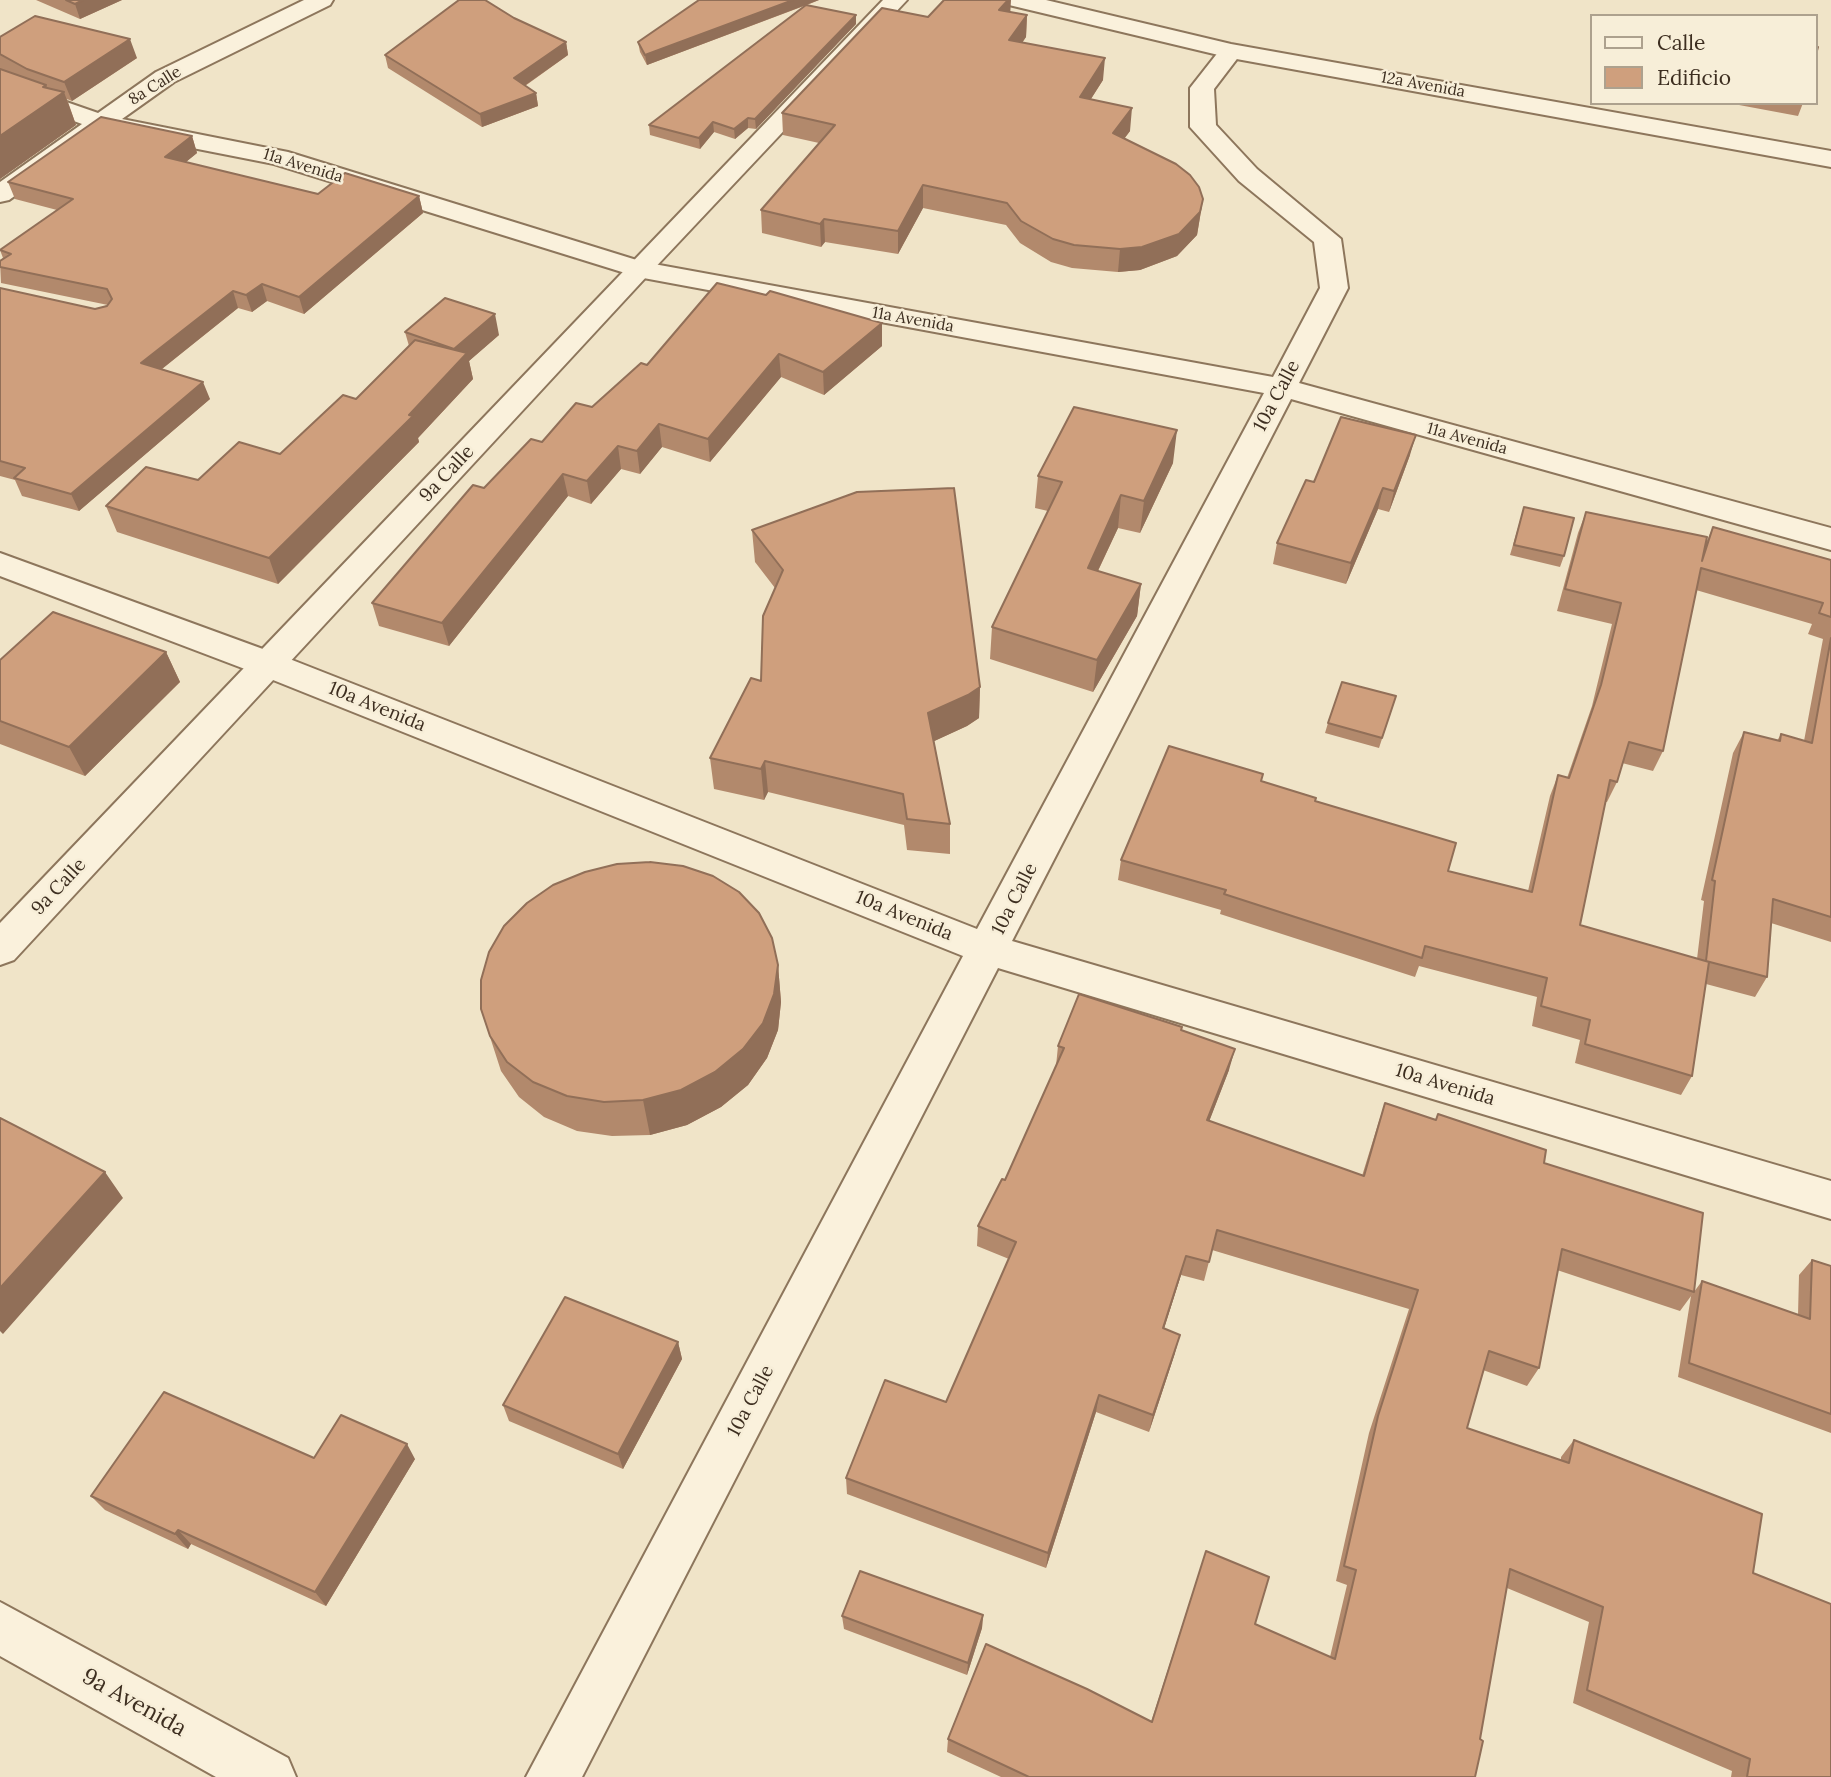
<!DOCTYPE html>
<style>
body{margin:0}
#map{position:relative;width:1831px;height:1777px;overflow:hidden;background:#f0e4c8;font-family:Lora,serif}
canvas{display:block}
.legend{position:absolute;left:1590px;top:14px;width:228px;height:91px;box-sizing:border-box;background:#f7eed8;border:2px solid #ada18e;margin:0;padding:9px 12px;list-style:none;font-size:21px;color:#3d2e20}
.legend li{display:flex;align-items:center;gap:14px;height:35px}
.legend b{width:35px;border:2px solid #ada18e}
</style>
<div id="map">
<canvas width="1831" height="1777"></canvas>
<ul class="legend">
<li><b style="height:9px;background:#faf1dc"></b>Calle</li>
<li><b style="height:19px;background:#cf9f7d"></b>Edificio</li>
</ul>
</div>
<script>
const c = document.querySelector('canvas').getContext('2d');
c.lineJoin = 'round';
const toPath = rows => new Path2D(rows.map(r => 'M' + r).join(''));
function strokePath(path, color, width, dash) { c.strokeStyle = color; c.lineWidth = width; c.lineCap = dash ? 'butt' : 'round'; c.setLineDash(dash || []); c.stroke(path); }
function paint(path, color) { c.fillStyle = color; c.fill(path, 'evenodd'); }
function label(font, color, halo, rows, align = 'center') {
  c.font = font + ' Lora,serif'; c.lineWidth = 5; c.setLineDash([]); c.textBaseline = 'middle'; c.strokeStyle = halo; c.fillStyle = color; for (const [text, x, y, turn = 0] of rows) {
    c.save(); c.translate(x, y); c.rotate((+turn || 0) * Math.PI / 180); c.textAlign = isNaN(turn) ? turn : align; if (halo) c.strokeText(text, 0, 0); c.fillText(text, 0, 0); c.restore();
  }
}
const minor = toPath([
 [304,0,333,0,330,5,174,82,122,119,288,152,643,262,1273,377,1320,288,1314,242,1239,181,1190,127,1190,88,1223,46,1239,46,1243,51,1214,89,1216,125,1257,169,1341,239,1348,288,1299,383,1831,528,1831,550,1291,399,1012,941,1831,1181,1831,1219,998,968,582,1777,526,1777,963,956,258,674,0,576,0,553,282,656,977,929,1264,393,638,277,274,164,106,131,9,200,0,202,0,182,82,124,0,94,0,79,98,113,156,72,304,0]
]);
const tertiary = toPath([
 [883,0,907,0,648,275,14,960,0,965,0,923,883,0],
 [1006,0,1046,0,1231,44,1831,151,1831,167,1231,58,1009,5,1006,0],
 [0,1602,288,1758,296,1777,216,1777,0,1656,0,1602]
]);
const wall = toPath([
 [36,0,122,0,80,19],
 [699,0,819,0,807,5,856,24,756,129,748,128,735,139,714,132,700,149,650,135,649,125,804,6,647,65,640,52,638,42],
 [1010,12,1027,15,1026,37,1022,43,1103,80,1091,99,1130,131,1124,139,1203,199,1197,235,1177,256,1140,270,1118,272,1072,268,1051,262,1020,243,1006,225,923,208,898,254,825,242,821,247,762,233,761,210,819,143,783,135,782,113,928,17],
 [514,18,566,42,568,55,525,86,536,93,538,106,482,127,388,68,385,55],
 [0,37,137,58,72,101,67,99,76,125,0,179],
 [1739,103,1803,103,1798,116,1739,105],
 [192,136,197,153,186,162,318,194,419,196,423,213,304,314,267,301,252,312,238,308,162,369,210,399,79,511,22,496,15,480,0,476,0,288,95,309,108,305,1,283,0,261,3,258,0,250,57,210,15,199,8,182],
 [405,332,499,335,469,361,473,379,418,438,419,442,278,584,117,532,106,506,198,480,280,454,356,399,409,346],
 [882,346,824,395,781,377,710,462,662,447,640,474,621,469,591,504,568,496,449,646,379,626,372,603,484,488,542,442,592,407,647,365],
 [1410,455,1389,512,1378,509,1346,584,1273,564,1277,543,1314,482],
 [1173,463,1140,533,1118,528,1098,571,1141,584,1137,616,1093,692,990,659,992,627,1048,511,1035,508,1038,476],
 [1524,507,1564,556,1560,567,1510,555],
 [1586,512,1705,545,1713,527,1831,560,1831,942,1771,923,1767,977,1755,997,1706,984,1692,1076,1681,1095,1575,1063,1580,1040,1532,1026,1537,997,1419,966,1415,977,1220,914,1221,910,1118,880,1121,860,1262,782,1315,801,1448,871,1528,891,1550,796,1558,775,1567,778,1592,706,1612,624,1557,611,1578,533],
 [1696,590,1812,624,1808,634,1823,639,1804,741,1781,734,1777,741,1744,732,1733,753,1701,900,1704,901,1697,959,1580,925,1605,802,1607,802,1617,782,1622,763,1653,771,1663,751],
 [752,530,980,687,979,718,967,726,934,741,950,824,950,854,907,850,904,825,768,792,764,800,714,789,710,758,761,681,775,588,755,562],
 [166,652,180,682,85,776,0,744,0,660],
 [1396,696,1379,748,1325,733,1328,723],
 [778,965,781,1002,778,1030,767,1058,748,1085,721,1107,687,1125,650,1135,612,1136,577,1131,544,1117,519,1097,501,1071,481,1009],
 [1181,1031,1229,1070,1209,1121,1362,1176,1378,1124,1385,1103,1435,1120,1438,1114,1544,1163,1694,1292,1680,1311,1557,1270,1539,1368,1527,1386,1483,1370,1467,1428,1561,1460,1561,1457,1574,1440,1753,1573,1831,1777,1731,1777,1732,1771,1573,1703,1589,1622,1507,1588,1480,1739,1475,1777,1001,1777,947,1752,948,1739,1151,1722,1206,1551,1255,1624,1330,1657,1347,1585,1336,1581,1369,1433,1409,1309,1212,1250,1204,1281,1181,1275,1164,1329,1175,1353,1149,1432,1096,1412,1046,1568,847,1494,846,1478,946,1402,1009,1259,977,1246,978,1226,1005,1180,1056,1066,1058,1046],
 [1812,1260,1831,1266,1831,1433,1678,1377,1691,1296,1702,1281,1798,1315,1799,1275],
 [678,1342,682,1359,623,1469,509,1421,503,1405],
 [314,1458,415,1459,326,1606,191,1544,188,1549,105,1510,91,1496],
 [983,1615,982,1628,967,1675,844,1629,842,1616]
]);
const shadedWall = toPath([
 [83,0,122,0,80,19,75,4],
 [793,0,819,0,647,65,645,55],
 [1008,0,1011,0,1010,18,999,10],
 [856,15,856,24,756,129,755,119],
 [1027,15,1026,37,1008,62,1009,40],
 [130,39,137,58,72,101,64,82],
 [566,42,568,55,517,91,514,78],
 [1105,58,1103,80,1078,119,1080,97],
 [46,85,52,100,64,92,76,125,0,179,0,136],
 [536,93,538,106,482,127,480,114],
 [1132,108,1130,131,1111,156,1113,133],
 [748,118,748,128,735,139,734,129],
 [713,122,714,132,700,149,699,138],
 [192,136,197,153,171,174,165,157],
 [923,185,923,208,898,254,898,231],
 [419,196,423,213,304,314,299,297],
 [1203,199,1197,235,1177,256,1140,270,1118,272,1120,249],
 [824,219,825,242,821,247,820,224],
 [262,284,267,301,252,312,246,295],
 [233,291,238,308,148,380,141,363],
 [495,314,499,335,469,361,473,379,418,438,419,442,278,584,269,558,409,415,454,349],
 [882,323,882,346,824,395,823,372],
 [779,354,781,377,710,462,708,439],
 [203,382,210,399,79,511,71,494],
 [659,424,662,447,640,474,637,451],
 [1177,430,1173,463,1140,533,1144,501],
 [1416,435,1410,455,1389,512,1394,491],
 [618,446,621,469,591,504,587,481],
 [563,474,568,496,449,646,442,623],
 [1383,488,1378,509,1346,584,1351,563],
 [1121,495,1118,528,1084,600,1088,568],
 [1141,584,1137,616,1093,692,1097,660],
 [166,652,180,682,85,776,69,747],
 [980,687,979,718,967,726,928,744,928,713],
 [765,761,768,792,764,800,761,769],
 [778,965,781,1002,778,1030,767,1058,748,1085,721,1107,687,1125,650,1135,643,1100],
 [1235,1049,1229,1070,1202,1140,1207,1120],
 [105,1172,123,1198,3,1334,0,1331,0,1288],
 [1186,1256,1181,1275,1158,1347,1163,1328],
 [1180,1335,1175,1353,1149,1432,1153,1415],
 [678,1342,682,1359,623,1469,618,1454],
 [1099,1395,1096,1412,1046,1568,1048,1553],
 [407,1444,415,1459,326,1606,315,1592],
 [178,1530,191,1544,188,1549,175,1534],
 [983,1615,982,1628,967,1675,968,1663]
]);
const building = toPath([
 [66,0,83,0,75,4,66,0],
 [459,0,485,0,514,18,566,42,514,78,536,93,480,114,385,55,459,0],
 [699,0,793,0,645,55,638,42,699,0],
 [944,0,1008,0,999,10,1027,15,1009,40,1105,58,1080,97,1132,108,1113,133,1176,164,1190,175,1199,187,1203,199,1200,212,1179,234,1142,247,1120,249,1074,245,1053,239,1021,221,1007,203,923,185,898,231,824,219,820,224,761,210,835,125,782,113,882,8,928,17,944,0],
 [806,5,856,15,755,119,748,118,734,129,713,122,699,138,649,125,806,5],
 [35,16,130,39,64,82,27,69,0,54,0,37,35,16],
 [1815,47,1818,47,1815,58,1815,47],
 [0,69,46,85,43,87,64,92,0,136,0,69],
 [101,117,192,136,165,157,318,194,345,173,419,196,299,297,262,284,246,295,233,291,141,363,203,382,71,494,14,478,25,468,0,461,0,288,95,309,107,306,112,299,107,289,0,267,0,261,11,254,0,250,73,199,8,182,101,117],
 [717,283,766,295,770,291,882,323,823,372,779,354,708,439,659,424,637,451,618,446,587,481,563,474,442,623,372,603,473,485,484,488,531,439,542,442,576,403,592,407,641,363,647,365,717,283],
 [445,298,495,314,454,349,405,332,445,298],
 [415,340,467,353,409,415,413,416,269,558,106,506,146,467,198,480,239,442,280,454,343,395,356,399,415,340],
 [1074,407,1177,430,1144,501,1121,495,1088,568,1141,584,1097,660,992,627,1062,482,1038,476,1074,407],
 [1341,417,1416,435,1394,491,1383,488,1351,563,1277,543,1306,480,1314,482,1341,417],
 [954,488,980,687,968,695,928,713,950,824,907,819,903,794,765,761,761,769,710,758,751,678,761,681,763,616,783,570,752,530,857,492,954,488],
 [1524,507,1574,518,1564,556,1514,545,1524,507],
 [1586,512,1707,537,1702,561,1713,527,1831,560,1831,617,1819,613,1823,603,1701,568,1663,751,1629,742,1617,782,1610,780,1580,925,1709,962,1692,1076,1585,1044,1590,1020,1541,1006,1547,978,1425,946,1422,958,1224,894,1226,890,1121,860,1169,746,1263,774,1261,781,1316,798,1315,801,1456,843,1448,871,1532,892,1558,775,1569,778,1601,685,1621,603,1565,589,1586,512],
 [53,612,166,652,69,747,0,721,0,660,53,612],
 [1831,638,1831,917,1773,899,1767,977,1706,961,1715,881,1712,880,1744,732,1780,741,1781,734,1812,743,1831,638],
 [1342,682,1396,696,1382,738,1328,723,1342,682],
 [650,862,683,866,713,876,739,892,759,913,772,938,778,965,774,994,763,1023,743,1049,715,1072,681,1090,643,1100,604,1102,567,1096,533,1082,507,1062,490,1036,481,1009,481,980,489,952,504,926,527,903,553,885,585,872,617,864,650,862],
 [1079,994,1182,1027,1181,1030,1235,1049,1207,1120,1364,1176,1385,1103,1436,1120,1438,1114,1546,1150,1544,1163,1703,1213,1694,1292,1562,1249,1539,1368,1489,1351,1467,1428,1569,1463,1574,1440,1762,1514,1753,1573,1831,1604,1831,1777,1747,1777,1750,1759,1587,1690,1603,1607,1510,1569,1480,1739,1483,1741,1475,1777,1029,1777,948,1739,986,1644,1087,1689,1152,1722,1206,1551,1269,1577,1255,1624,1335,1659,1356,1570,1344,1566,1378,1416,1418,1290,1217,1230,1209,1262,1186,1256,1163,1328,1180,1335,1153,1415,1099,1395,1048,1553,846,1478,885,1380,946,1402,1016,1242,978,1226,1002,1179,1005,1180,1064,1048,1058,1046,1079,994],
 [0,1118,105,1172,0,1288,0,1118],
 [1812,1260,1831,1266,1831,1414,1689,1363,1702,1281,1810,1319,1812,1260],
 [565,1297,678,1342,618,1454,503,1405,565,1297],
 [164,1392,314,1458,341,1415,407,1444,315,1592,178,1530,175,1534,91,1496,164,1392],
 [860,1571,983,1615,968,1663,842,1616,860,1571]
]);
const farStreetnames = [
 ["12a Avenida",1423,85,10],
 ["8a Calle",155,86,-32],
 ["11a Avenida",303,166,17],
 ["11a Avenida",913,320,10],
 ["11a Avenida",1467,439,15]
];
const streetNames = [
 ["10a Calle",1277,396,-62],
 ["9a Calle",447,474,-47],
 ["10a Avenida",377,707,22],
 ["9a Calle",59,887,-47],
 ["10a Calle",1015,899,-63],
 ["10a Avenida",904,916,22],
 ["10a Avenida",1445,1085,17],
 ["10a Calle",751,1401,-62]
];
const nearStreetnames = [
 ["9a Avenida",134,1703,29]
];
strokePath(minor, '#8d765c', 4);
strokePath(tertiary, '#8d765c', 4);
paint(minor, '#faf1dc');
paint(tertiary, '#faf1dc');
paint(wall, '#b2896c');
paint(shadedWall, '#916f58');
paint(building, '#cf9f7d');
strokePath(building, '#916f58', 2);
label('16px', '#3d2e20', '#f7eed8', farStreetnames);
label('19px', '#3d2e20', '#f7eed8', streetNames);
label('23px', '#3d2e20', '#f7eed8', nearStreetnames);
</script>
